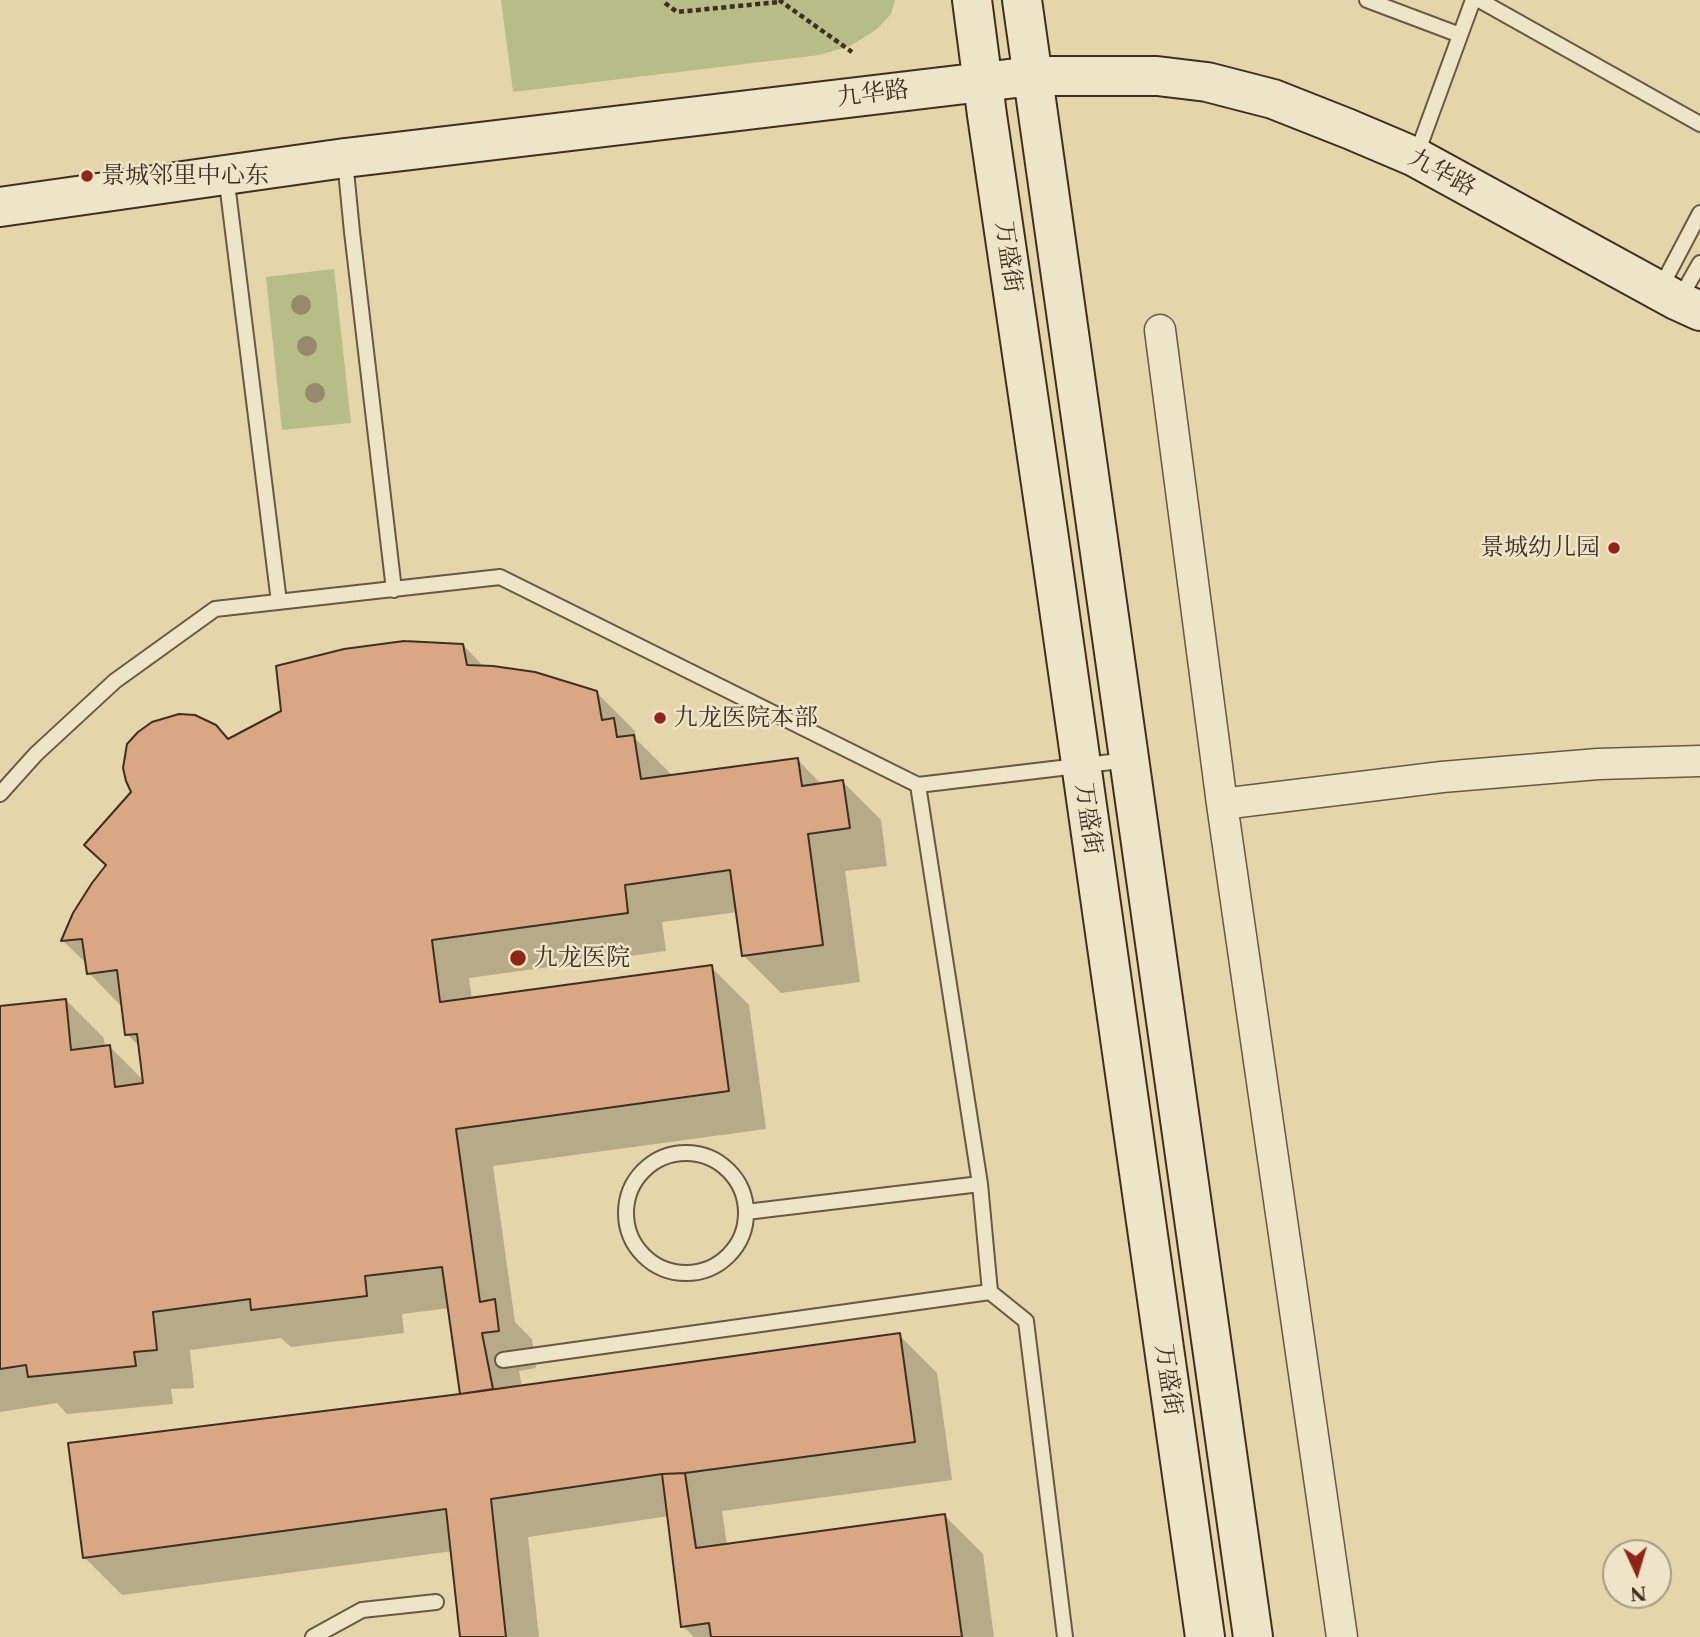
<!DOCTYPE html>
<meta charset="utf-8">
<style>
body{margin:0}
#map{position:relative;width:1700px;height:1637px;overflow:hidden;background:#e5d5aa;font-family:"Libre Caslon Text",serif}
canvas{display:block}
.north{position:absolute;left:1602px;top:1539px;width:70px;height:70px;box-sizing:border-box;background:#eee4c8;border:2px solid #a89b86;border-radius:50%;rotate:176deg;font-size:19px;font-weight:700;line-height:28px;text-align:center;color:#402e23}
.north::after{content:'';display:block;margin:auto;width:24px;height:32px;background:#8f2418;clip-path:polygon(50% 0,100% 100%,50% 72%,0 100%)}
</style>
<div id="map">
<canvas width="1700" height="1637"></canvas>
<div class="north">N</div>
</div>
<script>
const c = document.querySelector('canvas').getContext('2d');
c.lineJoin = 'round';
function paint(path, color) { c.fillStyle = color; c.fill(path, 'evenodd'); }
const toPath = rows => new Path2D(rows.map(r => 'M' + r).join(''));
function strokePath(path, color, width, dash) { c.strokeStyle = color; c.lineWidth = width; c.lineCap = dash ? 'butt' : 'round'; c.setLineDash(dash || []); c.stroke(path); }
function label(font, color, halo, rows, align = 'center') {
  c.font = font + ' "Libre Caslon Text","Noto Serif SC",serif'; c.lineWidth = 5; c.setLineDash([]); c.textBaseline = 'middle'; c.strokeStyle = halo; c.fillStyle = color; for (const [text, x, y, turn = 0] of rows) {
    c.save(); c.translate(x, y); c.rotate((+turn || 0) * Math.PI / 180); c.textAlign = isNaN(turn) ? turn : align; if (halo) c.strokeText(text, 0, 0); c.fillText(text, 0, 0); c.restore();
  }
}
const green = toPath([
 [501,0,895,0,891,14,876,30,850,46,819,55,513,92],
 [334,269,351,423,282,430,266,277]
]);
const shadow = toPath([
 [463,645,485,668,596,692,635,731,636,739,672,775,798,760,822,785,843,782,881,820,887,866,845,871,860,982,781,993,743,955,738,912,662,922,666,951,469,978,472,1000,711,967,749,1005,766,1129,493,1166,515,1322,532,1339,536,1368,519,1371,522,1387,899,1335,937,1373,952,1480,722,1511,727,1545,945,1516,983,1554,994,1637,694,1637,683,1626,669,1516,528,1537,539,1637,462,1637,453,1551,122,1595,84,1557,462,1395,450,1308,402,1314,404,1333,291,1347,281,1338,190,1350,194,1388,171,1389,173,1404,67,1414,57,1403,0,1412,0,1008,66,1000,104,1038,105,1048,110,1047,145,1082,141,1048,127,1034,123,1008,89,973,88,965,63,941,229,741]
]);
const building = toPath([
 [404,641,463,644,467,665,493,666,535,672,597,691,602,720,614,718,617,737,634,735,641,779,798,758,802,786,843,780,850,828,808,834,823,945,742,956,730,870,625,885,628,913,432,940,440,1002,712,965,729,1091,456,1129,480,1302,495,1299,499,1331,482,1333,493,1389,460,1394,442,1267,365,1276,367,1296,251,1310,250,1299,153,1312,157,1350,134,1352,136,1366,28,1377,26,1365,0,1369,0,1006,66,999,71,1050,110,1045,115,1087,143,1083,137,1034,125,1035,117,970,87,974,82,939,61,941,73,913,92,883,106,865,84,845,131,792,126,781,123,768,127,744,138,732,152,722,179,714,195,715,216,725,228,739,281,711,276,666,344,649,404,641],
 [900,1333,915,1442,685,1473,662,1474,491,1499,506,1637,460,1637,446,1509,83,1558,68,1443,460,1394,900,1333],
 [685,1473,696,1548,945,1514,962,1637,711,1637,709,1623,681,1627,662,1474,685,1473]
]);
const path = toPath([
 [779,0,852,52],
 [665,3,677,12,779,2]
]);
const lane = toPath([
 [1367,0,1460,35],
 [1479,0,1700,124],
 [1416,156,1473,0],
 [345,160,352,232,394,590],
 [226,175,279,602],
 [1660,289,1700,213],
 [1679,300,1700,263],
 [0,794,36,754,115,681,215,609,500,577,918,785,1128,760],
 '626 1213a60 60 0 1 1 120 0a60 60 0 1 1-120 0Z',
 [746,1212,980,1184],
 [990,1292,1026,1321,1065,1637],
 [503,1360,990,1292,980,1184,918,785],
 [313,1637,362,1610,436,1602]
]);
const street = toPath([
 [1160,330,1222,804,1342,1637],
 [1222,804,1442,777,1598,764,1700,761]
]);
const secondary = toPath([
 [972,0,987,115,1051,552,1205,1637],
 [1022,0,1253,1637],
 [0,207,345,158,1033,76,1157,76,1207,82,1273,99,1349,129,1415,157,1678,301,1700,311]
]);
const trees = [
 [301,305],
 [307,346],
 [315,393]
];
const markers = [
 [87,176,7,"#8f2418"],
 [1614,548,7,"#8f2418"],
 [660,718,7,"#8f2418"],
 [518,958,9,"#8f2418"]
];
const streetNames = [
 ["九华路",873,94,-7],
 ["九华路",1442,173,28],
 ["万盛街",1008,257,82],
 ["万盛街",1088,819,82],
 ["万盛街",1168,1380,82]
];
const poiNames = [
 ["景城邻里中心东",101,176],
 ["景城幼儿园",1600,548,"right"],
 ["九龙医院本部",674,718],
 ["九龙医院",534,958]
];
paint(green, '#b6bd87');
paint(shadow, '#0003');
paint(building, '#daa785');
strokePath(building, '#402e23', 2);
strokePath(lane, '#695845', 18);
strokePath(street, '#695845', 33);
strokePath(secondary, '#402e23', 42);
strokePath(path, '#402e23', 4.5, [5, 3.5]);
strokePath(lane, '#eee4c8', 14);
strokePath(street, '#eee4c8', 30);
strokePath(secondary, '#eee4c8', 38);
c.fillStyle = '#97896b';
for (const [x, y] of trees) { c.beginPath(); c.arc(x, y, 10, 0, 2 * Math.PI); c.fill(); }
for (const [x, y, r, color] of markers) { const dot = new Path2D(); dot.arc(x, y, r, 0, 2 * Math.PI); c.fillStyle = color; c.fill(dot); strokePath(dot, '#eee4c8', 2.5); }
label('24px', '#402e23', '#eee4c8', streetNames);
label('24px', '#402e23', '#eee4c8', poiNames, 'left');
</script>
